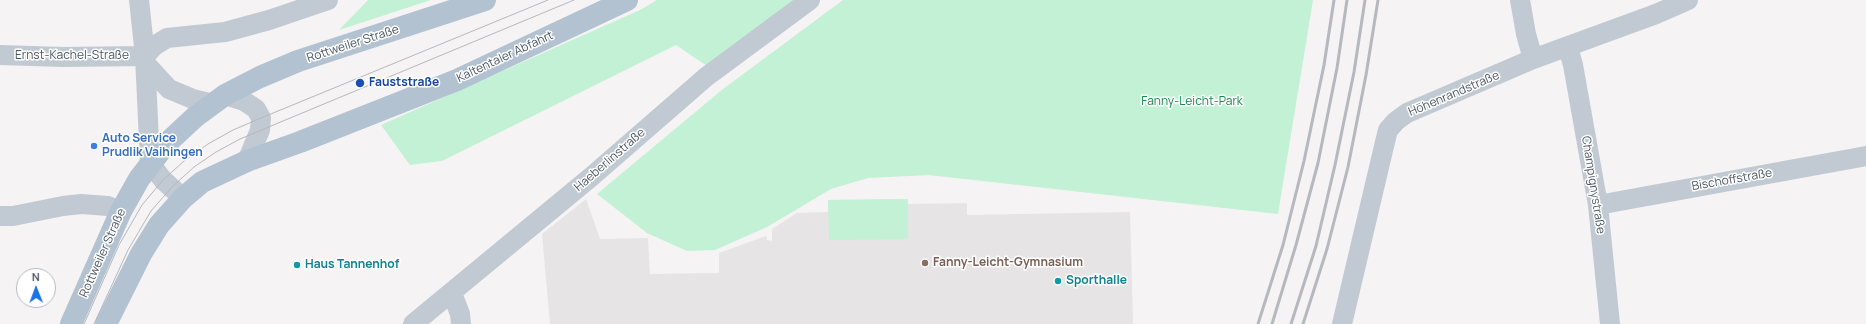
<!DOCTYPE html>
<meta charset="utf-8">
<style>
body{margin:0}
#map{position:relative;width:1866px;height:324px;overflow:hidden;background:#f5f3f3;font-family:Manrope,sans-serif}
canvas{display:block}
.north{position:absolute;left:16px;top:268px;width:40px;height:40px;box-sizing:border-box;background:#fff;border:1px solid #b7bbc0;border-radius:50%;rotate:359deg;font-size:11px;font-weight:700;line-height:16px;text-align:center;color:#4a5661}
.north::after{content:'';display:block;margin:auto;width:14px;height:18px;background:#1a73e8;clip-path:polygon(50% 0,100% 100%,50% 72%,0 100%)}
</style>
<div id="map">
<canvas width="1866" height="324"></canvas>
<div class="north">N</div>
</div>
<script>
const c = document.querySelector('canvas').getContext('2d');
c.lineJoin = 'round';
function paint(path, color) { c.fillStyle = color; c.fill(path, 'evenodd'); }
const toPath = rows => new Path2D(rows.map(r => 'M' + r).join(''));
function strokePath(path, color, width, dash) { c.strokeStyle = color; c.lineWidth = width; c.lineCap = dash ? 'butt' : 'round'; c.setLineDash(dash || []); c.stroke(path); }
function label(font, color, halo, rows, align = 'center') {
  c.font = font + ' Manrope,sans-serif'; c.lineWidth = 3; c.setLineDash([]); c.textBaseline = 'middle'; c.strokeStyle = halo; c.fillStyle = color; for (const [text, x, y, turn = 0] of rows) {
    c.save(); c.translate(x, y); c.rotate((+turn || 0) * Math.PI / 180); c.textAlign = isNaN(turn) ? turn : align; if (halo) c.strokeText(text, 0, 0); c.fillText(text, 0, 0); c.restore();
  }
}
const education = toPath([
 [586,199,600,239,648,238,650,274,719,273,719,253,766,236,767,240,772,241,772,229,797,213,828,212,828,200,907,199,908,204,967,203,967,215,1130,212,1133,324,550,324,542,234]
]);
const green = toPath([
 [368,0,431,0,339,30],
 [657,0,800,0,710,68,676,45,442,161,410,165,381,125,640,10],
 [843,0,1313,0,1278,214,929,175,868,178,831,189,767,227,715,250,687,251,647,233,597,194,723,89],
 [908,199,908,239,829,240,828,200]
]);
const minor = toPath([
 [139,0,145,56,150,163,163,180,183,198],
 [1520,0,1526,34,1533,59],
 [1568,47,1573,65,1598,205,1610,324],
 [0,55,63,57,145,56],
 [145,56,154,46,167,38,225,32,269,20,328,0],
 [145,63,169,89,193,99,213,104],
 [225,95,244,101,256,109,261,118,260,130,247,161],
 [1598,205,1866,156],
 [0,216,13,216,63,206,81,204,108,206,121,211],
 [452,293,460,314,461,324],
 [413,324,591,177,706,77,810,0],
 [1342,324,1385,142,1388,130,1396,121,1407,113,1533,59,1656,14,1688,0]
]);
const major = toPath([
 [71,324,121,211,139,179,165,145,195,117,225,95,260,77,298,61,485,0],
 [106,324,141,254,159,225,183,198,202,182,247,161,300,142,457,80,627,0]
]);
const tram = toPath([
 [84,324,119,245,142,205,163,180,184,161,208,144,233,130,261,118,548,0],
 [94,324,128,250,151,211,172,187,194,167,216,152,240,139,283,121,574,0]
]);
const rail = toPath([
 [1258,324,1283,245,1304,161,1324,65,1334,0],
 [1272,324,1296,245,1318,163,1337,68,1347,0],
 [1291,324,1316,246,1335,165,1354,72,1365,0],
 [1303,324,1327,249,1348,167,1366,75,1378,0]
]);
const markers = [
 [360,83,5,"#1a4fb4"],
 [94,146,4,"#3f7fe0"],
 [925,263,4,"#8d6e63"],
 [297,265,4,"#0f9aa8"],
 [1058,281,4,"#0f9aa8"]
];
const streetNames = [
 ["Rottweiler Straße",353,44,-18],
 ["Ernst-Kachel-Straße",72,56],
 ["Kaltentaler Abfahrt",505,57,-25],
 ["Höhenrandstraße",1454,94,-23],
 ["Haeberlinstraße",610,160,-41],
 ["Bischoffstraße",1732,180,-10],
 ["Champignystraße",1593,185,81],
 ["Rottweiler Straße",103,253,-66]
];
const transitNames = [
 ["Fauststraße",369,83]
];
const parkNames = [
 ["Fanny-Leicht-Park",1192,102]
];
const shopNames = [
 ["Auto Service",102,139],
 ["Prudlik Vaihingen",102,153]
];
const educationNames = [
 ["Fanny-Leicht-Gymnasium",933,263]
];
const cultureNames = [
 ["Haus Tannenhof",305,265],
 ["Sporthalle",1066,281]
];
paint(education, '#e6e4e5');
paint(green, '#c3f1d5');
strokePath(minor, '#c1cad2', 20);
strokePath(major, '#b3c2d1', 22);
strokePath(tram, '#b5b8bd', 1);
strokePath(rail, '#b5b8bd', 3);
for (const [x, y, r, color] of markers) { const dot = new Path2D(); dot.arc(x, y, r, 0, 2 * Math.PI); c.fillStyle = color; c.fill(dot); strokePath(dot, '#fff', 1.5); }
label('12px', '#4a5661', '#fff', streetNames);
label('bold 12px', '#164399', '#fff', transitNames, 'left');
label('12px', '#17864f', '#fff', parkNames);
label('bold 12px', '#366cbe', '#fff', shopNames, 'left');
label('bold 12px', '#785e54', '#fff', educationNames, 'left');
label('bold 12px', '#0d838f', '#fff', cultureNames, 'left');
</script>
